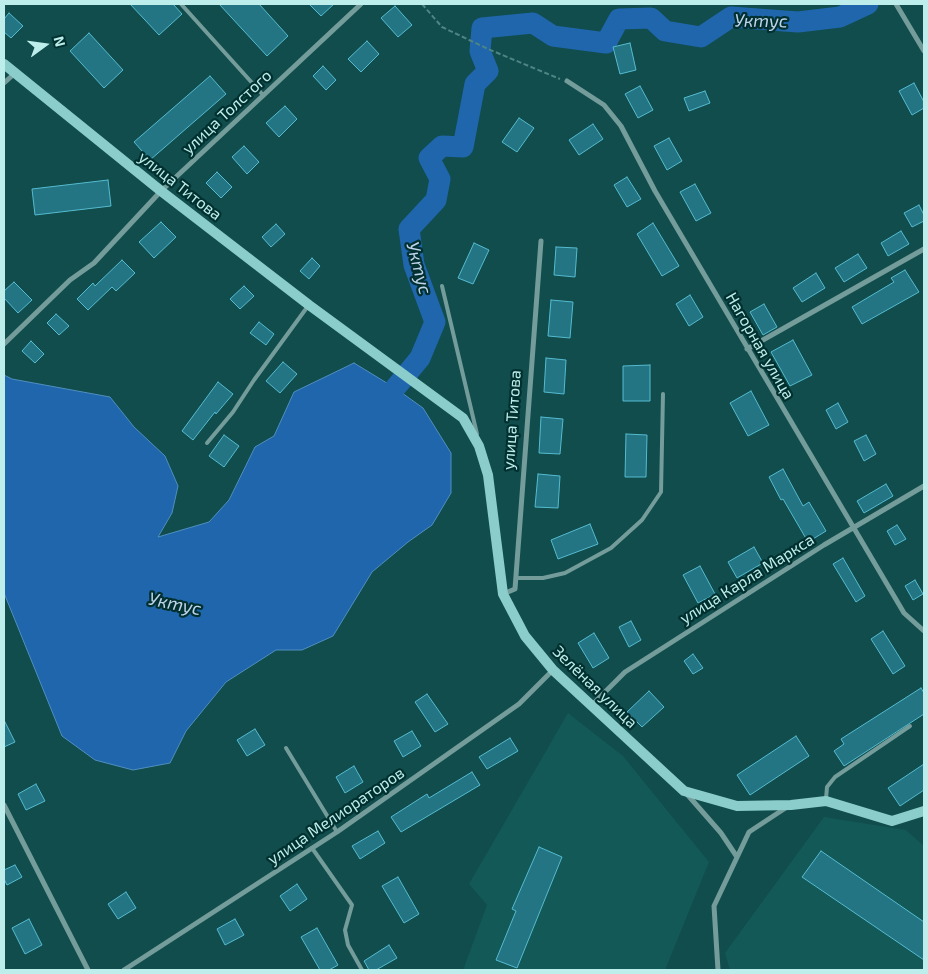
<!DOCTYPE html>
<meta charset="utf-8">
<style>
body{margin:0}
#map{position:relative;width:928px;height:974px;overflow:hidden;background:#114d4c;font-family:"Exo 2",sans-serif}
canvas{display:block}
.frame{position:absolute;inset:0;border:5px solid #beeeeb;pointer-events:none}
.north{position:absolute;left:20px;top:20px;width:50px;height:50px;-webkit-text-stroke:4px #003130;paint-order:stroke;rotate:76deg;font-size:14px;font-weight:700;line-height:20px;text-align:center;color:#beeeeb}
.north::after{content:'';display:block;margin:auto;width:18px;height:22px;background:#beeeeb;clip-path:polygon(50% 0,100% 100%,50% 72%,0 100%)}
</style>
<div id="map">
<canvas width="928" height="974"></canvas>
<div class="frame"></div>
<div class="north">N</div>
</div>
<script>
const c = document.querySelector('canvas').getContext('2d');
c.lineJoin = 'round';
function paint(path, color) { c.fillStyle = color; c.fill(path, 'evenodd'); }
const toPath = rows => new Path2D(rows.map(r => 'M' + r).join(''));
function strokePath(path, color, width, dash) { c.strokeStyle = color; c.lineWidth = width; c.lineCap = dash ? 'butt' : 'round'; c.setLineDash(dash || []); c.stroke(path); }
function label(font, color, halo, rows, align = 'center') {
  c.font = font + ' "Exo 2",sans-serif'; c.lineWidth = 4.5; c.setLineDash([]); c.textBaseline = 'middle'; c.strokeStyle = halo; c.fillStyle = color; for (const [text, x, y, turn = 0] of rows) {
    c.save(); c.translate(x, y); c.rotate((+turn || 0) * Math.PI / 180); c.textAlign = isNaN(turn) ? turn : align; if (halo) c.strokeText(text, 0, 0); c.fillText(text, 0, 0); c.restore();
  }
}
const built = toPath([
 [568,713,623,756,709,862,665,970,463,970,487,905,469,884],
 [824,817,906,830,924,846,924,970,730,970,725,953]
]);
const water = toPath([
 [354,363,395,388,423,408,451,453,451,493,432,525,408,542,372,572,333,636,302,650,276,650,226,682,186,731,170,763,133,770,95,760,62,736,4,593,4,375,12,379,110,397,134,427,165,456,178,486,172,513,158,537,209,522,229,500,255,447,274,436,294,392,354,363]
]);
const river = toPath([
 [377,410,420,358,435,322,414,265,409,229,436,200,440,179,429,158,442,146,463,147,475,84,488,71,480,51,482,28,533,23,553,36,606,43,619,19,651,18,665,31,701,37,731,17,798,22,840,17,868,4]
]);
const building = toPath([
 [130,4,173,4,182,14,159,35,130,4],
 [219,4,259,4,288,36,267,56,219,4],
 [309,4,334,4,321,16,309,4],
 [395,6,412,25,398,37,381,18,395,6],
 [9,13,23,26,11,38,4,32,4,19,9,13],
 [89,33,123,70,104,88,70,51,89,33],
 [367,41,379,54,361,72,348,59,367,41],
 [630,43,636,70,620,74,613,47,630,43],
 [323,66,336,80,326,90,313,76,323,66],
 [210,76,226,94,150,160,134,142,210,76],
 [914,83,924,102,924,108,912,115,899,91,914,83],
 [640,86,653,110,638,118,625,94,640,86],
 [705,91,710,103,689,111,684,98,705,91],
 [285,106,297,119,279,137,266,123,285,106],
 [519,118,534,128,517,152,502,142,519,118],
 [593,124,603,139,579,155,569,140,593,124],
 [669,138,682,161,667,170,654,146,669,138],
 [244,146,259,162,247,174,232,157,244,146],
 [217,172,232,187,221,198,206,183,217,172],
 [627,177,641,199,627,207,614,185,627,177],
 [108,180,111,206,35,215,32,189,108,180],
 [695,184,711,213,696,221,680,192,695,184],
 [919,205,924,215,924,221,912,227,904,213,919,205],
 [161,222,176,237,154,258,139,242,161,222],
 [653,223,679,266,662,276,637,234,653,223],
 [276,224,285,234,271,247,262,237,276,224],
 [901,231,909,244,888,256,881,243,901,231],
 [474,243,489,250,473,284,458,278,474,243],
 [556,247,577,248,575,277,554,275,556,247],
 [858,254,867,268,844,282,835,268,858,254],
 [312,258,320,266,309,279,300,271,312,258],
 [122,260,135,273,116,291,112,287,88,310,77,299,93,283,95,286,122,260],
 [905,270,919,292,862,324,852,307,894,282,891,278,905,270],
 [816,273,825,288,802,302,793,288,816,273],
 [14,282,32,300,18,313,4,298,4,291,14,282],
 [244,286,254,296,240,309,230,299,244,286],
 [690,295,703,317,689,326,676,304,690,295],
 [551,300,573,302,570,338,548,336,551,300],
 [764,304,777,327,763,335,750,312,764,304],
 [56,314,69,326,59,335,47,323,56,314],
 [259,322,274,334,266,345,250,333,259,322],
 [793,340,812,375,790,386,771,352,793,340],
 [31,341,44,354,35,363,22,351,31,341],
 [546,358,566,360,564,394,544,392,546,358],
 [283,362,297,374,280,393,266,381,283,362],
 [650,365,650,401,623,401,623,366,650,365],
 [218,382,233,394,216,414,215,412,193,440,182,431,218,382],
 [751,391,769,425,748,436,730,403,751,391],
 [838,403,848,422,836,429,826,410,838,403],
 [541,417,563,419,560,454,539,453,541,417],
 [626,434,647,435,646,477,625,477,626,434],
 [224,435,239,446,224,467,209,456,224,435],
 [866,435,876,454,864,461,854,441,866,435],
 [783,469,803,506,809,502,826,531,808,542,783,499,781,500,769,477,783,469],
 [538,474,560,476,558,508,535,507,538,474],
 [886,484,893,496,864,513,857,501,886,484],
 [590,524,598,544,558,559,551,540,590,524],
 [897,525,906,539,895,545,887,531,897,525],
 [754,547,763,563,737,578,728,562,754,547],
 [843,558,865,596,856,602,833,564,843,558],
 [700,566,715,594,698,603,683,575,700,566],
 [915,580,923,594,913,600,905,586,915,580],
 [631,621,641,640,629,647,619,627,631,621],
 [883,631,905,666,893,674,871,639,883,631],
 [594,633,609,658,593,668,578,643,594,633],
 [693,654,703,668,693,674,684,661,693,654],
 [921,688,924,693,924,714,844,766,834,751,844,744,841,739,921,688],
 [649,691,664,707,642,727,627,712,649,691],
 [427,694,448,724,435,732,415,702,427,694],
 [4,720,15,742,4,747,4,720],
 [255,729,265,745,247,756,237,740,255,729],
 [412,731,421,746,403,757,394,741,412,731],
 [796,736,809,756,750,795,737,775,796,736],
 [510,738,518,751,487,769,479,757,510,738],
 [924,764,924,790,900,806,888,788,924,764],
 [354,766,363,782,345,793,336,777,354,766],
 [472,772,480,785,401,832,391,817,427,794,429,798,472,772],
 [36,784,45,801,26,810,18,794,36,784],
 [378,831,385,843,360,859,352,846,378,831],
 [539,847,562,857,517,968,496,960,516,911,512,909,539,847],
 [821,851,924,922,924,960,802,877,821,851],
 [15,865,22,877,7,885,4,879,4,870,15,865],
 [398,877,419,914,404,923,382,886,398,877],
 [297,884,307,899,290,911,280,896,297,884],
 [126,892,136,908,118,919,108,904,126,892],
 [29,919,42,945,25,954,12,928,29,919],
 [235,919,244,935,225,945,217,929,235,919],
 [317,928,338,965,329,970,320,970,301,937,317,928],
 [389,945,397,958,376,970,369,970,364,961,389,945]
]);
const path = toPath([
 [422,4,442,27,488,49,560,79]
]);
const lane = toPath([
 [181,4,263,95],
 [442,286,477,434],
 [207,443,233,412,254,380,308,306],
 [516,578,543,578,565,573,611,548,642,520,661,492,663,394],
 [286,748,337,832],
 [826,799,827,787,835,777,910,726],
 [312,848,352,905,345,930,348,945,362,970]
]);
const street = toPath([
 [896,4,924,51],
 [567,81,604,105,621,126,655,191,904,613,924,631],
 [4,83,14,74],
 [4,344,70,280,94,263,161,191,361,4],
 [747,349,924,249],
 [503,594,515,589,541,241],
 [592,705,625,672,824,545,924,486],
 [686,793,721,833,737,857],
 [4,805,88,970],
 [124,970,337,832,519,704,553,670],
 [718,970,714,906,749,832,787,807]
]);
const secondary = toPath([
 [4,64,161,191,309,305,463,418,479,446,488,475,503,594,525,636,553,670,684,791,737,806,791,805,826,801,892,821,924,811]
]);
const streetNames = [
 ["улица Толстого",227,112,-43],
 ["улица Титова",180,186,38],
 ["Нагорная улица",760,346,60],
 ["улица Титова",512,420,-86],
 ["улица Карла Маркса",747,579,-32],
 ["Зелёная улица",595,687,44],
 ["улица Мелиораторов",336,816,-34]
];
const waterNames = [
 ["Уктус",761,21,1],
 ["Уктус",419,268,75],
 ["Уктус",175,604,12]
];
paint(built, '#125957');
paint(water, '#1f66ad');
strokePath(water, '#4f8fc0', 1);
strokePath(river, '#1f66ad', 21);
paint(building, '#247584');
strokePath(building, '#55bbd0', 1);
strokePath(path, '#4e8584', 2, [5, 2.5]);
strokePath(lane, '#739c9a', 4);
strokePath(street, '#739c9a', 5);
strokePath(secondary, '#8bcdca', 10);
label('16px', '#beeeeb', '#003130', streetNames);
label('italic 18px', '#bfd3eb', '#003130', waterNames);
</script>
